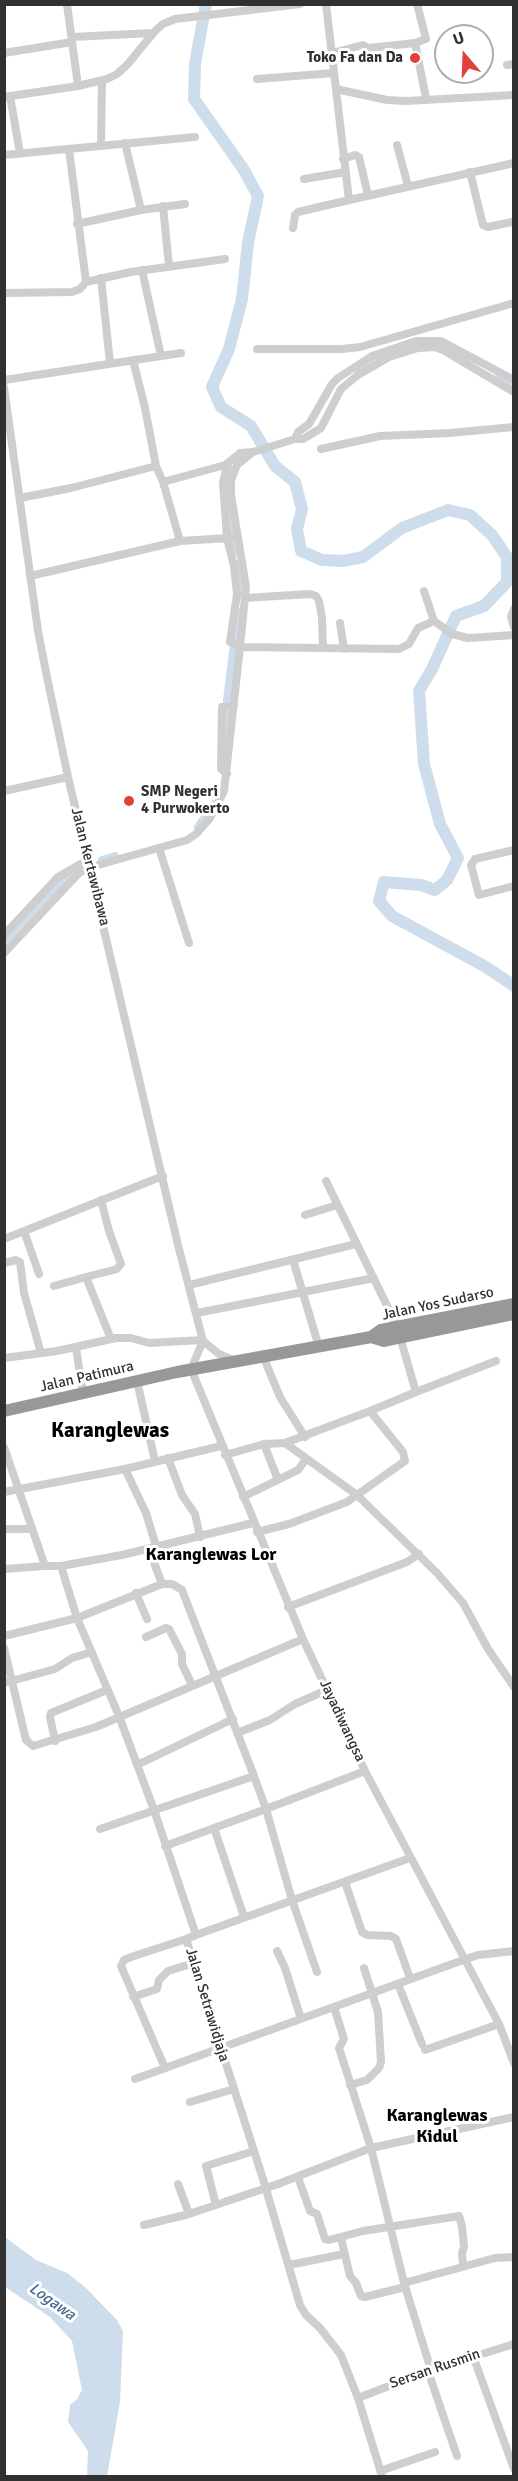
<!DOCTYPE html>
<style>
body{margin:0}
#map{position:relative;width:518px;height:2481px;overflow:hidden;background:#fff;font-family:Signika,sans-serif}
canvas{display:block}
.frame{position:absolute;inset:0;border:6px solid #313131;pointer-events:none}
.north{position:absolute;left:434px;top:24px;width:60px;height:60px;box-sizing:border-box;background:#fff;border:2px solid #adadad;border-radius:50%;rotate:341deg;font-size:16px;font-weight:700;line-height:24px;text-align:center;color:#313131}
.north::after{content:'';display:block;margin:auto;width:21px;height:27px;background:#e0423b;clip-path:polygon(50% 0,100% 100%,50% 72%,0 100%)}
</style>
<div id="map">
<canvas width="518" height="2481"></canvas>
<div class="frame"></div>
<div class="north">U</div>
</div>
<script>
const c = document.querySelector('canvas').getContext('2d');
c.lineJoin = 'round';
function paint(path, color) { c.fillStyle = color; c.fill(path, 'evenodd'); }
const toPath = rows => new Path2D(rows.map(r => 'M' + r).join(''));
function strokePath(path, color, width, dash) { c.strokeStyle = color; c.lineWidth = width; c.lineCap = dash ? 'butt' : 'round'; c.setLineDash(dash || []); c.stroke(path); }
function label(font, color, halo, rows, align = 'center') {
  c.font = font + ' Signika,sans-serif'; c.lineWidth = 6; c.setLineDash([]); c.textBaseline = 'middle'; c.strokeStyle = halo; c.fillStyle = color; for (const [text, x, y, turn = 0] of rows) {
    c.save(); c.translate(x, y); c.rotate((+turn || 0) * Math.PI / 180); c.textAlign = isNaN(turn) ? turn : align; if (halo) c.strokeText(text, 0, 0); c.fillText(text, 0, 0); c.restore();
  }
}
const water = toPath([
 [5,2237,36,2260,67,2273,85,2287,117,2320,123,2331,120,2402,107,2476,87,2476,88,2451,68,2422,70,2405,77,2399,82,2390,72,2341,50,2317,5,2287]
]);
const canal = toPath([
 [359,371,387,354],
 [499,376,514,385],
 [229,508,234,553],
 [237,564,240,581,240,594],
 [225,749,227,700,238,612],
 [198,827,214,804],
 [102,860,115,856],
 [4,941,69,873]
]);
const river = toPath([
 [206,4,195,64,194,99,244,170,258,196,248,243,242,299,229,349,212,387,221,407,251,426,275,466,295,482,302,509,297,529,301,551,322,560,343,561,363,557,402,528,448,510,470,515,492,535,507,557,507,582,484,606,456,616,432,669,419,691,424,764,440,824,458,858,447,880,435,890,421,885,384,882,379,901,392,916,486,967,514,986]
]);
const minor = toPath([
 [67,4,78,86],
 [326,4,349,200,514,163],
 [417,4,426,39,415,43,426,98],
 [72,37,153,33],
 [4,53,72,42],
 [332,53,363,45,368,48,378,47,415,43],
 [507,65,514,64],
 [257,79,334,73],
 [336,89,387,100,406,101,514,95],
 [10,96,20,153],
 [4,97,78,86,107,79,117,74,127,65,155,31,163,24,175,19,300,4],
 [125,143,141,210,185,204],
 [397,145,408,186],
 [101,146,102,81],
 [4,155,195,137],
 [343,159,355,155,359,157,368,195],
 [470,172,483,225,488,227,512,222],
 [304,179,346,172],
 [163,206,169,266],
 [77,224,141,210],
 [293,228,295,215,298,212,349,200],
 [142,270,161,356],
 [101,278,110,363],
 [86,282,131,272,225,259],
 [4,293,72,292,80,289,86,282,69,149],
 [257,349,342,349,360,347,514,303],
 [133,360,145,408,156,466],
 [4,380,181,353],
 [4,387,38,631,47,677,68,777,178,1245,203,1341,191,1369,303,1639,365,1771,499,2024,514,2063],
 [295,439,303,439,321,428,341,389,358,375,389,357,418,348,434,347,443,350,514,392],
 [321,449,380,436,450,433,514,427],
 [225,465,240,453,253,452,295,439,298,432,309,424,332,384,338,378,372,356,416,341,441,341,514,380],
 [227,467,223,482,227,538,234,566,237,594,230,642,240,647,246,587,231,495,231,480,237,465,253,452],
 [163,482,180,541],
 [20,498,71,488,156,466,163,482,225,465,228,467],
 [30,576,180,541,230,538],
 [424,591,434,621],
 [245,598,310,594,316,596,319,601,322,618,323,648],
 [514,609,511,617,514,627],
 [340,623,344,649],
 [227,774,221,769,222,707,234,706],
 [4,791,68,777],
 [159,848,189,943],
 [514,850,475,859,471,865,479,895,514,886],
 [4,935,58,877,89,859],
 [4,953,79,873,91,867,187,840,196,834,210,818,224,791,240,647,399,649,409,644,418,628,434,621,452,634,468,638,514,635],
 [326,1181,397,1326],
 [305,1215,337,1205],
 [24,1231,39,1274],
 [4,1239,163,1176],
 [293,1260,319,1347],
 [4,1263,16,1260,20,1262,24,1293,41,1353],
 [86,1277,117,1269,121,1264,109,1231,101,1200],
 [189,1285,356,1244],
 [54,1286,86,1277,111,1339],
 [197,1313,374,1278],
 [203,1341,219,1354,235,1361],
 [76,1348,83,1393],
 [263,1356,280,1397,305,1437],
 [4,1358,57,1351,116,1338,131,1338,149,1343,203,1340],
 [137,1381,155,1461],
 [416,1392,496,1361],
 [285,1443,357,1495,437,1573,463,1603,488,1649,514,1687],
 [264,1444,278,1480],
 [4,1447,45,1566,61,1566,77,1618,119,1716,154,1810,196,1935,186,1939,263,2179,300,2305,306,2315,320,2328,341,2355,358,2398,382,2476],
 [225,1455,264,1444,285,1443,370,1411],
 [168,1458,182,1495,195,1514,200,1537],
 [125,1469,146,1513,156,1546],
 [4,1492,125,1469,221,1446],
 [243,1497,298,1470,306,1459],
 [4,1529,32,1529],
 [257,1532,289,1524,347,1502,405,1461,403,1452,370,1411,416,1392,400,1337],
 [149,1549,162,1584],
 [61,1566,122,1555,253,1523],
 [4,1569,45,1566],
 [136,1593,147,1619],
 [288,1607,407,1562,419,1554],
 [4,1636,77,1618,162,1584,172,1584,182,1590,254,1776,100,1829],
 [146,1637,166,1628,169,1629,182,1654,182,1664,192,1685],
 [4,1648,26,1740,33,1746,96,1727,303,1639],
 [4,1683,55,1669,72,1658,92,1652],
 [237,1733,270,1720,295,1704,327,1690],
 [55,1741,50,1717,51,1713,107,1690],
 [137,1765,233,1719],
 [254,1776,266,1809,365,1771],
 [214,1828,244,1917],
 [165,1846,266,1809,292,1900,317,1972],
 [345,1882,362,1932,367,1935,391,1936,396,1939,410,1978],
 [196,1935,410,1858],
 [277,1951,285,1968,301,2019],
 [398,1984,422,2044],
 [133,1997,157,1989,159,1980,168,1971,194,1963],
 [334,2007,344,2039,339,2048,371,2148,404,2283,431,2370],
 [425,2050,499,2024],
 [165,2068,121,1966,124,1960,131,1957,186,1939],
 [135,2079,466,1959,478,1955,514,1951],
 [350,2085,367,2080,379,2068,381,2062,378,2012,364,1968],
 [190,2102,234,2089],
 [298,2177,310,2211,317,2214,325,2239,329,2240,363,2231,459,2216,462,2226,464,2247,462,2253,463,2266],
 [178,2184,189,2214,278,2184,371,2148,514,2117],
 [216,2205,206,2166,254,2151],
 [144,2225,189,2214],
 [341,2238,350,2276,356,2283,361,2296,365,2297,405,2287],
 [289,2265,344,2254],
 [404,2283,495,2258,514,2257],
 [473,2356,514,2469],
 [428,2371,457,2456],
 [358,2398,428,2371,514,2344],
 [380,2471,435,2452]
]);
const highway = toPath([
 [371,1337,381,1330,514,1304],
 [4,1411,177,1372,371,1337,384,1341,514,1314]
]);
const markers = [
 [415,58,6,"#e0423b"],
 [129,801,6,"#e0423b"]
];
const poiNames = [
 ["Toko Fa dan Da",403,58],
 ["SMP Negeri",141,792,"left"],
 ["4 Purwokerto",141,809,"left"]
];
const streetNames = [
 ["Jalan Kertawibawa",90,867,76],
 ["Jalan Yos Sudarso",438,1304,-12],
 ["Jalan Patimura",87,1377,-13],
 ["Jayadiwangsa",342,1721,65],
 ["Jalan Setrawidjaja",207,2005,73],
 ["Sersan Rusmin",435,2369,-19]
];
const waterNames = [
 ["Logawa",52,2302,35]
];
const quarterNames = [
 ["Karanglewas Lor",211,1555],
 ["Karanglewas",437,2116],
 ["Kidul",437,2137]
];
const districtNames = [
 ["Karanglewas",110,1431]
];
paint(water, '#cdddec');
strokePath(canal, '#cdddec', 8);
strokePath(river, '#cdddec', 12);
strokePath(minor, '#cecece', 8);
strokePath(highway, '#989898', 12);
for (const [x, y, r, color] of markers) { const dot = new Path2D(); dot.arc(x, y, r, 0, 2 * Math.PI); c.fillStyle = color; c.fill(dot); strokePath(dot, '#fff', 2); }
label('bold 15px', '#313131', '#fff', poiNames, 'right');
label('15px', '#313131', '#fff', streetNames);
label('italic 16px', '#416992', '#fff', waterNames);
label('bold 18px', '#000', '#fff', quarterNames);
label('bold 21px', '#000', '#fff', districtNames);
</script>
